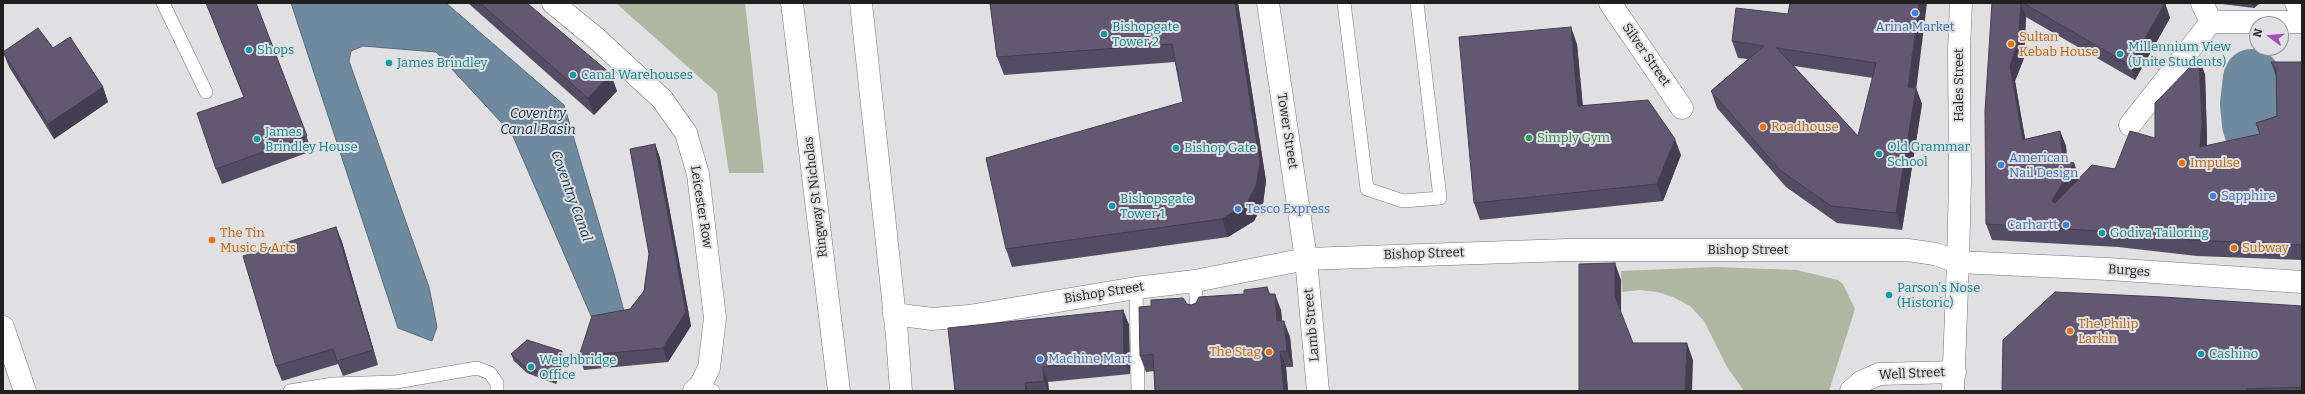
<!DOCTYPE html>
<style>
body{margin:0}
#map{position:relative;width:2305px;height:394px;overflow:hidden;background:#e0e0e2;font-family:Bitter,serif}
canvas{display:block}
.frame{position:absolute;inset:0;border:4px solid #202021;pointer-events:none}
.north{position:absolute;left:2249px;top:16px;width:40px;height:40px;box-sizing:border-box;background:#e0e0e2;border:1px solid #939395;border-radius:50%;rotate:286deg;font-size:11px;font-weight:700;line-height:16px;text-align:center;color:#202021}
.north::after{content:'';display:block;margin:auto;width:14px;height:18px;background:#a94eb9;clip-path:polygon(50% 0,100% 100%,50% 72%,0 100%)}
</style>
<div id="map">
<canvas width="2305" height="394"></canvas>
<div class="frame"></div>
<div class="north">N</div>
</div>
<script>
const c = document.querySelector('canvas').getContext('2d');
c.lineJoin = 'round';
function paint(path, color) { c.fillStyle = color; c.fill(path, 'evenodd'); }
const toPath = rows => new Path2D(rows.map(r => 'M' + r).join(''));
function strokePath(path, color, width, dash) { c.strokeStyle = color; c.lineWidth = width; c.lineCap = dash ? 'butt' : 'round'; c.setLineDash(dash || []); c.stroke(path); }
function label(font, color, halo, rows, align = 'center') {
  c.font = font + ' Bitter,serif'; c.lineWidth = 4; c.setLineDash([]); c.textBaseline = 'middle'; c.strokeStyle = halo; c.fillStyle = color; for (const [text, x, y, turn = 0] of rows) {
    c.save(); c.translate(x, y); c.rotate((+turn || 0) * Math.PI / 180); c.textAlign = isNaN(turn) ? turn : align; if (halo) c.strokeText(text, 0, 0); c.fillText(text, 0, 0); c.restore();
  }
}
const green = toPath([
 [616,3,745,3,764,173,729,173,717,93],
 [1715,267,1797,270,1838,280,1843,284,1855,309,1829,391,1744,391,1727,367,1704,321,1690,306,1673,297,1657,292,1640,290,1622,292,1621,271]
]);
const water = toPath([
 [291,3,446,3,564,105,614,274,626,319,595,325,512,134,436,52,363,46,351,51,349,61,429,287,437,327,432,341,398,328,291,3]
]);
const river = toPath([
 [2252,78,2249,104,2251,124,2279,212]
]);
const service = toPath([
 [163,3,206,92],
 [1344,3,1367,189,1403,201,1440,198,1417,3],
 [1195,281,1197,313],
 [1136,288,1138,391],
 [700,386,713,391],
 [290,391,333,384,396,382,477,368,490,373,497,383,497,391]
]);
const minor = toPath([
 [553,3,597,39,662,99,686,133,698,174,715,318,709,368,700,386,694,391],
 [1610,3,1682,108],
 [1961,3,1959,50,1960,181,1958,262,2108,269,2302,282],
 [2202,3,2211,22],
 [2296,3,2302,12],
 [2211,22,2302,22],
 [2130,125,2211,22],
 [894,314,932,319,969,316,1136,288,1195,281,1306,259,1318,391],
 [3,327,25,391],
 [1851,391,1861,382,1879,374,1955,372]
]);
const tertiary = toPath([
 [1268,3,1306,259,1567,250,1908,250,1935,254,1958,262,1953,391]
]);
const trunk = toPath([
 [792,3,839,391],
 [861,3,897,336,901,391]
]);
const wall = toPath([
 [206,3,256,3,312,151,222,184,216,169,244,97],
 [468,3,527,3,617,91,594,115],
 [990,3,1238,3,1266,181,1263,204,1254,221,1228,237,1012,267,1006,249,1183,102,1175,62,1004,75,997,57],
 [1790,3,1916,88,1922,104,1902,230,1837,223,1786,187,1717,108,1711,91,1748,59,1738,58,1732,41,1788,14],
 [1794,66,1873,78,1858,136],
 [1992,3,2165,3,2170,18,2135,80,2026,17,2024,58,2015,81,2025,139,2060,131,2066,146,2067,162,2074,163,2079,178,2115,169,2155,138,2205,74,2207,139,2207,146,2260,134,2277,116,2276,77,2271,62,2302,62,2302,260,2197,256,2118,247,1992,240,1986,224],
 [2221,3,2260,3,2254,8,2222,4],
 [1577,44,1583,106,1681,155,1663,201,1480,220,1474,203],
 [53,48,103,87,108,102,54,139,9,67,3,52],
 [655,144,660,158,691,326,668,362,584,370,579,356,630,309,644,291,649,254],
 [336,227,342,242,378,365,343,376,338,364,282,381,276,366],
 [1267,287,1270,294,1281,310,1282,321,1290,337,1293,367,1286,367,1288,391,1155,391,1154,371,1146,372,1140,356,1187,304,1191,305,1244,294],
 [2302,306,2302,391,2002,391],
 [1123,310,1129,325,1130,374,1048,382,1049,391,955,391],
 [511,354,564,358,556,384,527,373,514,361]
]);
const shadedWall = toPath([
 [1235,3,1238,3,1266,181,1263,204,1254,221,1228,237,1222,219],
 [1919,3,1927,3,1916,91,1916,88,1922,104,1902,230,1896,213,1908,87],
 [2021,3,2026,17,2024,58,2015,81,2028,155,2023,140,2010,66],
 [2165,3,2170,18,2135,80,2130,65],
 [2252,3,2260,3,2254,8],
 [1571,27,1577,44,1584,123,1578,106],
 [2199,58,2205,74,2207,139,2205,162,2200,147],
 [611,74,617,91,594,115,588,98],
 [103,87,108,102,54,139,48,124],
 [2060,131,2066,146,2068,172,2074,163,2079,178,2058,216,2052,201,2063,161],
 [1675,139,1681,155,1663,201,1657,184],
 [655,144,660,158,691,326,668,362,663,348],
 [336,227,342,242,378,365,373,350],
 [1615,263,1621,280,1621,313,1615,297],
 [1275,294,1281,310,1283,337,1277,321],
 [1123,310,1129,325,1130,374,1124,359],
 [1284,321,1290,337,1293,367,1287,351],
 [1687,343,1693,360,1692,391,1685,391],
 [562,351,564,358,556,384,554,377],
 [1280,351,1286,367,1288,391,1284,391],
 [1043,367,1048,382,1049,391,1048,391,1044,381],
 [1025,383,1028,391,1026,391]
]);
const building = toPath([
 [206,3,256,3,307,136,216,169,197,113,244,97,206,3],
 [480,3,527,3,611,74,588,98,480,3],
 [990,3,1235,3,1260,163,1256,186,1247,203,1222,219,1006,249,986,158,1183,102,1172,44,997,57,990,3],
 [1790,3,1919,3,1908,87,1916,88,1896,213,1831,206,1780,170,1711,91,1764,46,1732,41,1736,8,1788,14,1790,3],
 [1777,48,1876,63,1858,136,1777,48],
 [1992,3,2021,3,2018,42,2010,66,2023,140,2060,131,2063,161,2074,163,2052,201,2055,203,2092,165,2115,169,2130,131,2155,138,2155,103,2199,58,2202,123,2200,147,2260,134,2256,123,2277,116,2276,69,2271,62,2302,62,2302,245,2192,240,2113,232,1986,224,1985,111,1992,3],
 [2023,3,2165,3,2130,65,2023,3],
 [1571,27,1578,106,1648,100,1675,139,1657,184,1474,203,1459,37,1571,27],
 [38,28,53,48,70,37,103,87,48,124,3,52,38,28],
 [655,144,686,312,663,348,579,356,592,316,630,309,644,291,649,254,630,149,655,144],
 [336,227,373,350,337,361,333,349,276,366,243,256,336,227],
 [1615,263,1615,297,1633,343,1687,343,1685,391,1579,391,1579,264,1615,263],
 [1267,287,1269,294,1275,294,1277,321,1284,321,1287,351,1280,351,1284,391,1155,391,1153,354,1140,356,1139,307,1151,306,1151,300,1183,298,1187,304,1191,305,1196,303,1199,297,1244,294,1244,290,1267,287],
 [2055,292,2163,297,2302,306,2302,387,2247,389,2246,391,2002,391,2003,340,2055,292],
 [1123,310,1124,359,1043,367,1044,381,1025,383,1026,391,955,391,948,328,1123,310],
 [527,340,562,351,554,377,525,367,511,354,527,340]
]);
const markers = [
 [1915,13,4,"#3f7fe0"],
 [1104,34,4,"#0f9aa8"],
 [2011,44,4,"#e8710a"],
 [249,50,4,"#0f9aa8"],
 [2120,54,4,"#0f9aa8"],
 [389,63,4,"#0f9aa8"],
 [573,75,4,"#0f9aa8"],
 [1763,127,4,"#e8710a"],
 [1529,138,4,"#2e9e5b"],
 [257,139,4,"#0f9aa8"],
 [1176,148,4,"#0f9aa8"],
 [1879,154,4,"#0f9aa8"],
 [2182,163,4,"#e8710a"],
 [2001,165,4,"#3f7fe0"],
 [2213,196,4,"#3f7fe0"],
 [1112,206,4,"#0f9aa8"],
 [1238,209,4,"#3f7fe0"],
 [2066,225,4,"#3f7fe0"],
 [2102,233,4,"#0f9aa8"],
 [212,240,4,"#e8710a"],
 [2234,248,4,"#e8710a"],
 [1889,295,4,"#0f9aa8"],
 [2070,331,4,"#e8710a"],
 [1269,352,4,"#e8710a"],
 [2201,354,4,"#0f9aa8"],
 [1040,359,4,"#3f7fe0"],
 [531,367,4,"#0f9aa8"]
];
const cultureNames = [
 ["Bishopgate",1112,27],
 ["Tower 2",1112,42],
 ["Millennium View",2128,47],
 ["(Unite Students)",2128,62],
 ["Shops",257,50],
 ["James Brindley",397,63],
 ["Canal Warehouses",581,75],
 ["James",265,132],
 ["Brindley House",265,147],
 ["Old Grammar",1887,147],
 ["School",1887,162],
 ["Bishop Gate",1184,148],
 ["Bishopsgate",1120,199],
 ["Tower 1",1120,214],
 ["Godiva Tailoring",2110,233],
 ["Parson's Nose",1897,288],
 ["(Historic)",1897,303],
 ["Cashino",2209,354],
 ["Weighbridge",539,360],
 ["Office",539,375]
];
const shopNames = [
 ["Arina Market",1915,27,"center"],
 ["American",2009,158],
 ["Nail Design",2009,173],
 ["Sapphire",2221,196],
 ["Tesco Express",1246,209],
 ["Carhartt",2058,225,"right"],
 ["Machine Mart",1048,359]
];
const foodNames = [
 ["Sultan",2019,37],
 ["Kebab House",2019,52],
 ["Roadhouse",1771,127],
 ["Impulse",2190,163],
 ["The Tin",220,233],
 ["Music & Arts",220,248],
 ["Subway",2242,248],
 ["The Philip",2078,324],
 ["Larkin",2078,339],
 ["The Stag",1261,352,"right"]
];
const streetNames = [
 ["Silver Street",1646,55,55],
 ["Hales Street",1959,85,-90],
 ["Tower Street",1287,131,81],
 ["Ringway St Nicholas",816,197,-97],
 ["Leicester Row",701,207,81],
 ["Bishop Street",1748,250],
 ["Bishop Street",1424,254,-2],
 ["Burges",2129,271,4],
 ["Bishop Street",1104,293,-9],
 ["Lamb Street",1312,325,-95],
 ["Well Street",1912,374,-3]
];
const leisureNames = [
 ["Simply Gym",1537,138]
];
const waterNames = [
 ["Coventry",538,114],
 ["Canal Basin",538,130],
 ["Coventry Canal",571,196,70]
];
paint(green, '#adb7a2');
paint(water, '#6f899e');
strokePath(water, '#576a78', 1);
strokePath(river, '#6f899e', 58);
strokePath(service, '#747576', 14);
strokePath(minor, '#747576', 23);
strokePath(tertiary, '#747576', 23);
strokePath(trunk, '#747576', 23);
strokePath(service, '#fff', 13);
strokePath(minor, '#fff', 22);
strokePath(tertiary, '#fff', 22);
strokePath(trunk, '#fff', 22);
paint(wall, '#544c62');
paint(shadedWall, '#453e50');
paint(building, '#625872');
strokePath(building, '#453e50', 1);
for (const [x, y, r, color] of markers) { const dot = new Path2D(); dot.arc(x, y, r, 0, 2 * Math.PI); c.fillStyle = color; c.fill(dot); strokePath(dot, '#e0e0e2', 1.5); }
label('13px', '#0d838f', '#e0e0e2', cultureNames, 'left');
label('13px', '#366cbe', '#e0e0e2', shopNames, 'left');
label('13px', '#c56008', '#e0e0e2', foodNames, 'left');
label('13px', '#202021', '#e0e0e2', streetNames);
label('13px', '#27864d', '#e0e0e2', leisureNames, 'left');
label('italic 14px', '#092d45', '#e0e0e2', waterNames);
</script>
